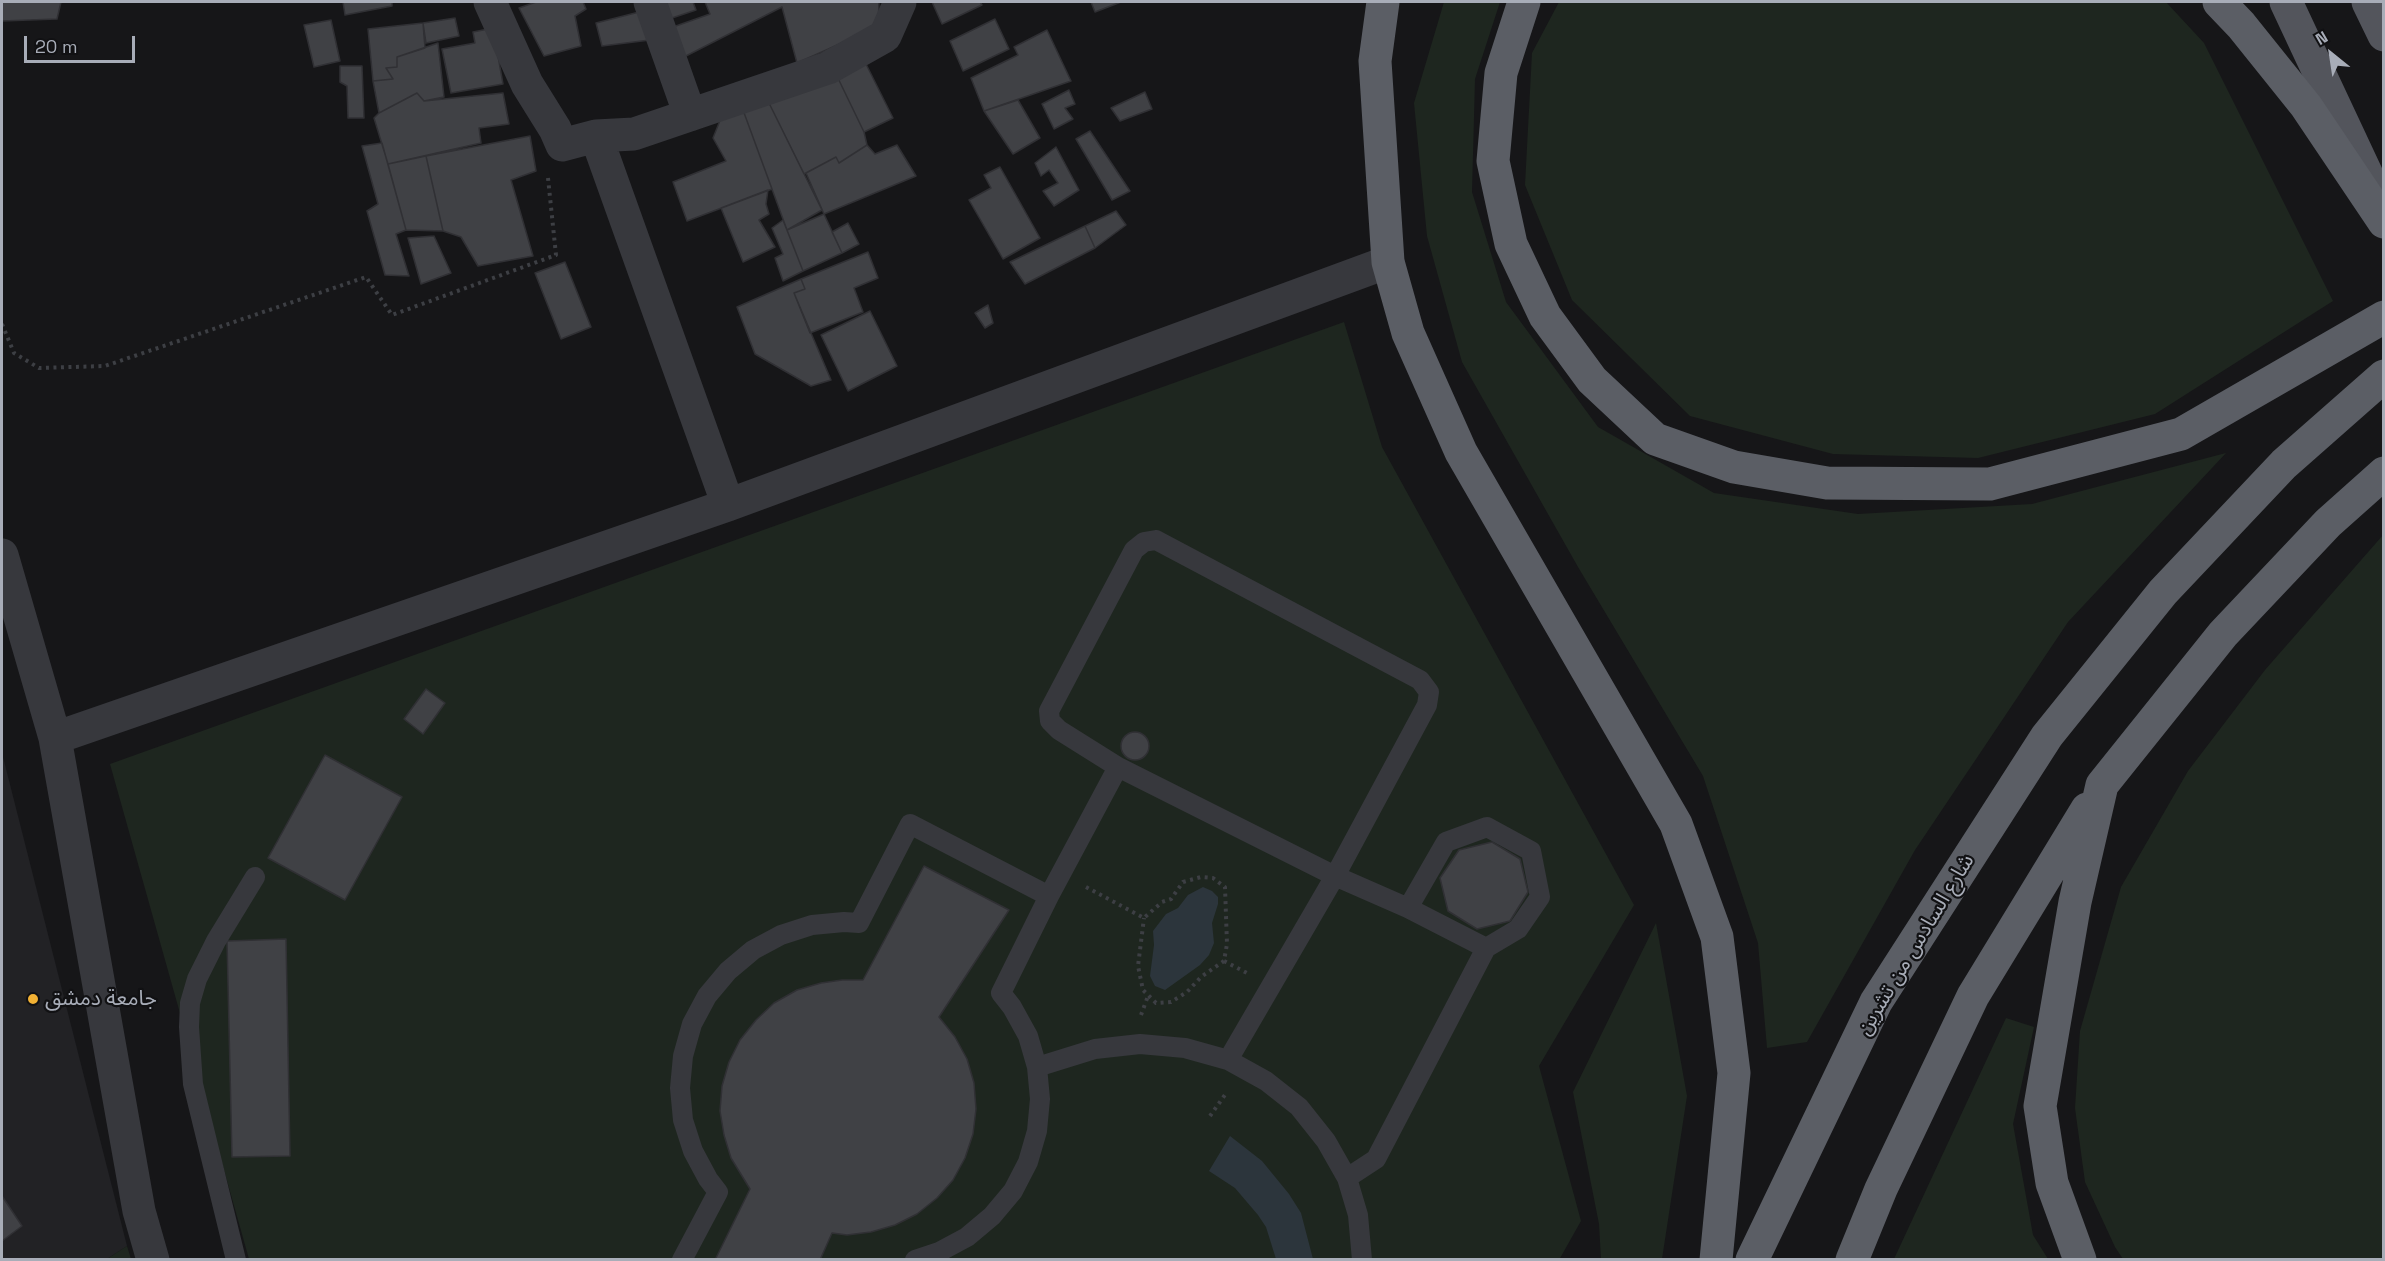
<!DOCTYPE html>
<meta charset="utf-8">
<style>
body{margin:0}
#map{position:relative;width:2385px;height:1261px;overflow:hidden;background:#161618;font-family:"Space Grotesk",sans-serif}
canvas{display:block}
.frame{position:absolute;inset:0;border:3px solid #a8adb8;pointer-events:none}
.north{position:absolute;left:2301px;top:24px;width:60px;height:60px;-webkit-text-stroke:4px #111113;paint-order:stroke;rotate:330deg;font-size:16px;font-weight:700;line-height:24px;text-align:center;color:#a8adb8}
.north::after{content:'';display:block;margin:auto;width:21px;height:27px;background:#a8adb8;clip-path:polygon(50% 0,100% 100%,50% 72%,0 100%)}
.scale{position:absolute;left:24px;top:36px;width:111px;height:27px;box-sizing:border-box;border:3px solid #a8adb8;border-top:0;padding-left:8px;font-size:18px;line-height:21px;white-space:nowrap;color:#a8adb8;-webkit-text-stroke:4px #111113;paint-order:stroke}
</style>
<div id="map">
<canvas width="2385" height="1261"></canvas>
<div class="frame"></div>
<div class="north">N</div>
<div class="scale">20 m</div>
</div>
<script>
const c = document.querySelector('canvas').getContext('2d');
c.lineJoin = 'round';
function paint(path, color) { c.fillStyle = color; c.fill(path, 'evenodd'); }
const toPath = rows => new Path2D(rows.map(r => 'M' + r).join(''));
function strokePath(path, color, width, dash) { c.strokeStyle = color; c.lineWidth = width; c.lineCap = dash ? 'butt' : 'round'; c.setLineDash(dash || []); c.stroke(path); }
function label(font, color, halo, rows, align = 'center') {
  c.font = font + ' "Space Grotesk","Noto Sans Arabic",sans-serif'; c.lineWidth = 4.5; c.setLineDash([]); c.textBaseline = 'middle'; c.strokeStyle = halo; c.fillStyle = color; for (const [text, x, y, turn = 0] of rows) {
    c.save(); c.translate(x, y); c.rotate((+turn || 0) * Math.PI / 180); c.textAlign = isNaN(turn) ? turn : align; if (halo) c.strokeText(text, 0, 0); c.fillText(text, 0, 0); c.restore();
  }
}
const built = toPath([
 [2,753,127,1246,107,1259,2,1259]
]);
const green = toPath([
 [1444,2,1500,2,1475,79,1472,192,1506,302,1598,427,1714,493,1858,514,2032,504,2226,453,2068,622,1915,850,1807,1042,1767,1048,1758,943,1703,776,1578,567,1462,362,1427,236,1414,103],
 [1559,2,2166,2,2204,43,2333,301,2155,414,1978,458,1833,454,1690,416,1572,300,1525,185,1532,53],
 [1344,322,1382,447,1634,905,1539,1066,1581,1221,1559,1260,249,1259,110,764],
 [2383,535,2383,1259,2123,1259,2115,1247,2085,1182,2075,1108,2080,1031,2121,887,2188,771,2265,670],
 [1656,923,1687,1096,1662,1259,1601,1259,1599,1224,1573,1092],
 [2006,1018,2034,1027,2013,1124,2033,1235,2048,1259,1894,1259],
 [127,1246,131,1259,107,1259]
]);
const water = toPath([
 [1203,887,1212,891,1218,897,1218,904,1212,923,1214,943,1209,955,1200,965,1165,990,1155,986,1150,976,1154,945,1153,931,1166,914,1178,908,1188,895],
 [1230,1136,1262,1161,1289,1194,1301,1213,1313,1259,1276,1259,1266,1227,1258,1215,1235,1188,1209,1171]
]);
const building = toPath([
 [2,2,61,2,57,19,2,21,2,2],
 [343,2,392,2,392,6,345,15,343,2],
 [536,2,583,2,586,9,575,16,581,46,544,56,519,8,536,2],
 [662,2,693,2,696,10,669,19,662,2],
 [705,2,879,2,878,27,797,63,782,7,684,57,673,27,710,14,705,2],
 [932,2,980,2,982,5,942,24,932,2],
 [1091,2,1121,2,1095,12,1091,2],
 [643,11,650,40,602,46,596,23,643,11],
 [455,18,459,36,426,43,423,23,455,18],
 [995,19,1009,49,963,71,950,41,995,19],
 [331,20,340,61,314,67,304,25,331,20],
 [423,23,425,48,397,57,397,67,386,68,393,79,373,81,368,29,423,23],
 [493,28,503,84,451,93,442,49,475,43,473,32,493,28],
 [1047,30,1071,81,984,111,971,78,1018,55,1014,47,1047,30],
 [438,43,444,97,424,101,417,93,379,113,373,81,393,79,386,68,397,67,397,57,438,43],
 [863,58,893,118,864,132,835,72,863,58],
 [340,66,362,66,364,118,348,118,347,86,340,82,340,66],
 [835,72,864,132,867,145,839,163,836,157,804,174,768,101,835,72],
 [1069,90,1075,104,1065,108,1073,119,1054,129,1042,104,1069,90],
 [1145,92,1152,109,1120,121,1111,108,1145,92],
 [417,93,424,101,503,93,509,124,479,128,481,143,388,164,374,118,379,113,417,93],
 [1018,100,1040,138,1013,154,984,111,1018,100],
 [768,101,822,210,787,230,743,110,768,101],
 [743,110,772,189,687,221,673,182,726,161,713,138,721,118,743,110],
 [1090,131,1130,191,1112,200,1076,139,1090,131],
 [530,136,536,171,511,180,533,256,478,266,461,237,443,231,426,156,530,136],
 [382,143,406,230,396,234,409,276,385,275,367,211,378,204,362,146,382,143],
 [867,145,875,154,897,145,916,176,824,214,806,173,836,157,839,163,867,145],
 [1056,147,1079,190,1054,206,1043,191,1058,183,1049,170,1041,176,1035,163,1056,147],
 [426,156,443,231,406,230,388,164,426,156],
 [1000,167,1040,238,1003,259,969,200,991,188,984,175,1000,167],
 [768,190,766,204,769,214,759,220,775,247,743,262,721,208,768,190],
 [1116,211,1126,225,1095,248,1085,226,1116,211],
 [824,214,842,253,803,271,787,230,824,214],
 [783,220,803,271,783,281,775,258,783,254,772,228,783,220],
 [848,223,859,244,842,253,832,232,848,223],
 [1085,226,1095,248,1025,284,1010,262,1085,226],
 [434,236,451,273,421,284,408,238,434,236],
 [868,252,878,278,854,288,863,312,810,333,794,293,805,289,801,279,868,252],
 [565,262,591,327,561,339,535,273,565,262],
 [801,279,805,289,794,293,831,380,811,386,755,354,737,307,801,279],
 [988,305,993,323,985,328,975,313,988,305],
 [870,311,897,366,848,391,821,335,870,311],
 [426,689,445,703,423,734,404,719,426,689],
 '1121 746a14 14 0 1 1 28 0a14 14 0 1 1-28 0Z',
 [325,755,402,797,345,900,268,858,325,755],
 [1492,842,1520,859,1528,892,1510,921,1477,929,1448,911,1440,878,1459,850,1492,842],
 [924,866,1009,910,939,1017,955,1037,967,1059,974,1083,976,1109,973,1134,965,1158,953,1180,937,1198,917,1214,895,1225,871,1232,847,1235,832,1233,820,1260,715,1260,750,1189,731,1158,724,1135,720,1111,722,1086,729,1062,740,1040,756,1020,774,1003,797,990,821,983,842,980,863,980,924,866],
 [286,939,290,1156,232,1157,227,941,286,939],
 [2,1196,22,1226,2,1241,2,1196]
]);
const path = toPath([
 [2,324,14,353,39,368,105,366,366,277,392,315,556,255,548,178],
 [1086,887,1144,918,1162,902,1171,899,1183,882,1201,877,1213,878,1225,887,1227,944,1224,961,1201,977,1187,992,1171,1002,1156,1003,1143,990,1138,966,1144,918],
 [1224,961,1247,973],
 [1141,1015,1148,996],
 [1210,1116,1227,1092]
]);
const service = toPath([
 [1156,540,1420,680,1429,692,1427,705,1335,876,1118,767,1059,730,1050,721,1049,711,1134,550,1144,542,1156,540],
 [1049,896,1118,767],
 [1228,1060,1335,876,1408,908,1486,948],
 [1037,1067,1095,1049,1140,1044,1185,1048,1228,1060,1266,1081,1299,1107,1326,1141,1347,1178,1358,1215,1362,1260],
 [1347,1178,1376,1159,1486,948,1518,929,1540,897,1531,851,1487,827,1446,842,1408,908],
 [236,1260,193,1084,189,1027,190,1003,197,979,216,941,255,877],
 [682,1260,718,1192,708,1179,693,1151,683,1120,680,1088,683,1056,692,1024,707,996,728,971,753,950,781,935,812,925,844,922,859,923,910,824,1049,896,1001,993,1012,1007,1028,1036,1037,1067,1040,1099,1037,1131,1028,1162,1013,1191,992,1216,967,1237,939,1252,915,1260]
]);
const minor = toPath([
 [490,2,527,84,555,129,562,145,596,136,634,134,828,68,885,36,900,2],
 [650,2,690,115],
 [596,136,728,505],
 [2,555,55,738,139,1211,153,1260],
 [55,738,728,505,1388,262]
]);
const primary = toPath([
 [2286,2,2374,190],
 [2368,2,2384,35]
]);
const trunk = toPath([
 [1383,2,1375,61,1388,262,1408,333,1461,452,1676,824,1717,937,1734,1073,1716,1260],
 [1524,2,1501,73,1493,161,1511,244,1545,316,1592,380,1655,439,1734,467,1827,483,1990,484,2181,434,2384,317],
 [2219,2,2241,25,2306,106,2384,222],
 [1752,1260,1876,1002,2047,736,2163,592,2284,464,2384,376],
 [1852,1260,1881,1189,1973,996,2087,809],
 [2080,1260,2052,1183,2040,1106,2075,902,2102,785,2223,634,2328,523,2384,473]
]);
const markers = [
 [33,999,6,"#f2b134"]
];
const streetNames = [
 ["شارع السادس من تشرين",1916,945,-59]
];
const poiNames = [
 ["جامعة دمشق",45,999]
];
paint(built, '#222225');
paint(green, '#1e261f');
paint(water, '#2c353c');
paint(building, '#404145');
strokePath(building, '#303034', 1.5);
strokePath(path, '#3d3f44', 4, [3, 4.5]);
strokePath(service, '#37383d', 20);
strokePath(minor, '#37383d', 33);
strokePath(primary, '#53555c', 33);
strokePath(trunk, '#5b5e65', 33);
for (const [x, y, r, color] of markers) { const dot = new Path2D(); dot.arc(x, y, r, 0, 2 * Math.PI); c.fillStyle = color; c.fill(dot); strokePath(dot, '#111113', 2); }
label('21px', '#a8adb8', '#111113', streetNames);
label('21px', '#a8adb8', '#111113', poiNames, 'left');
</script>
